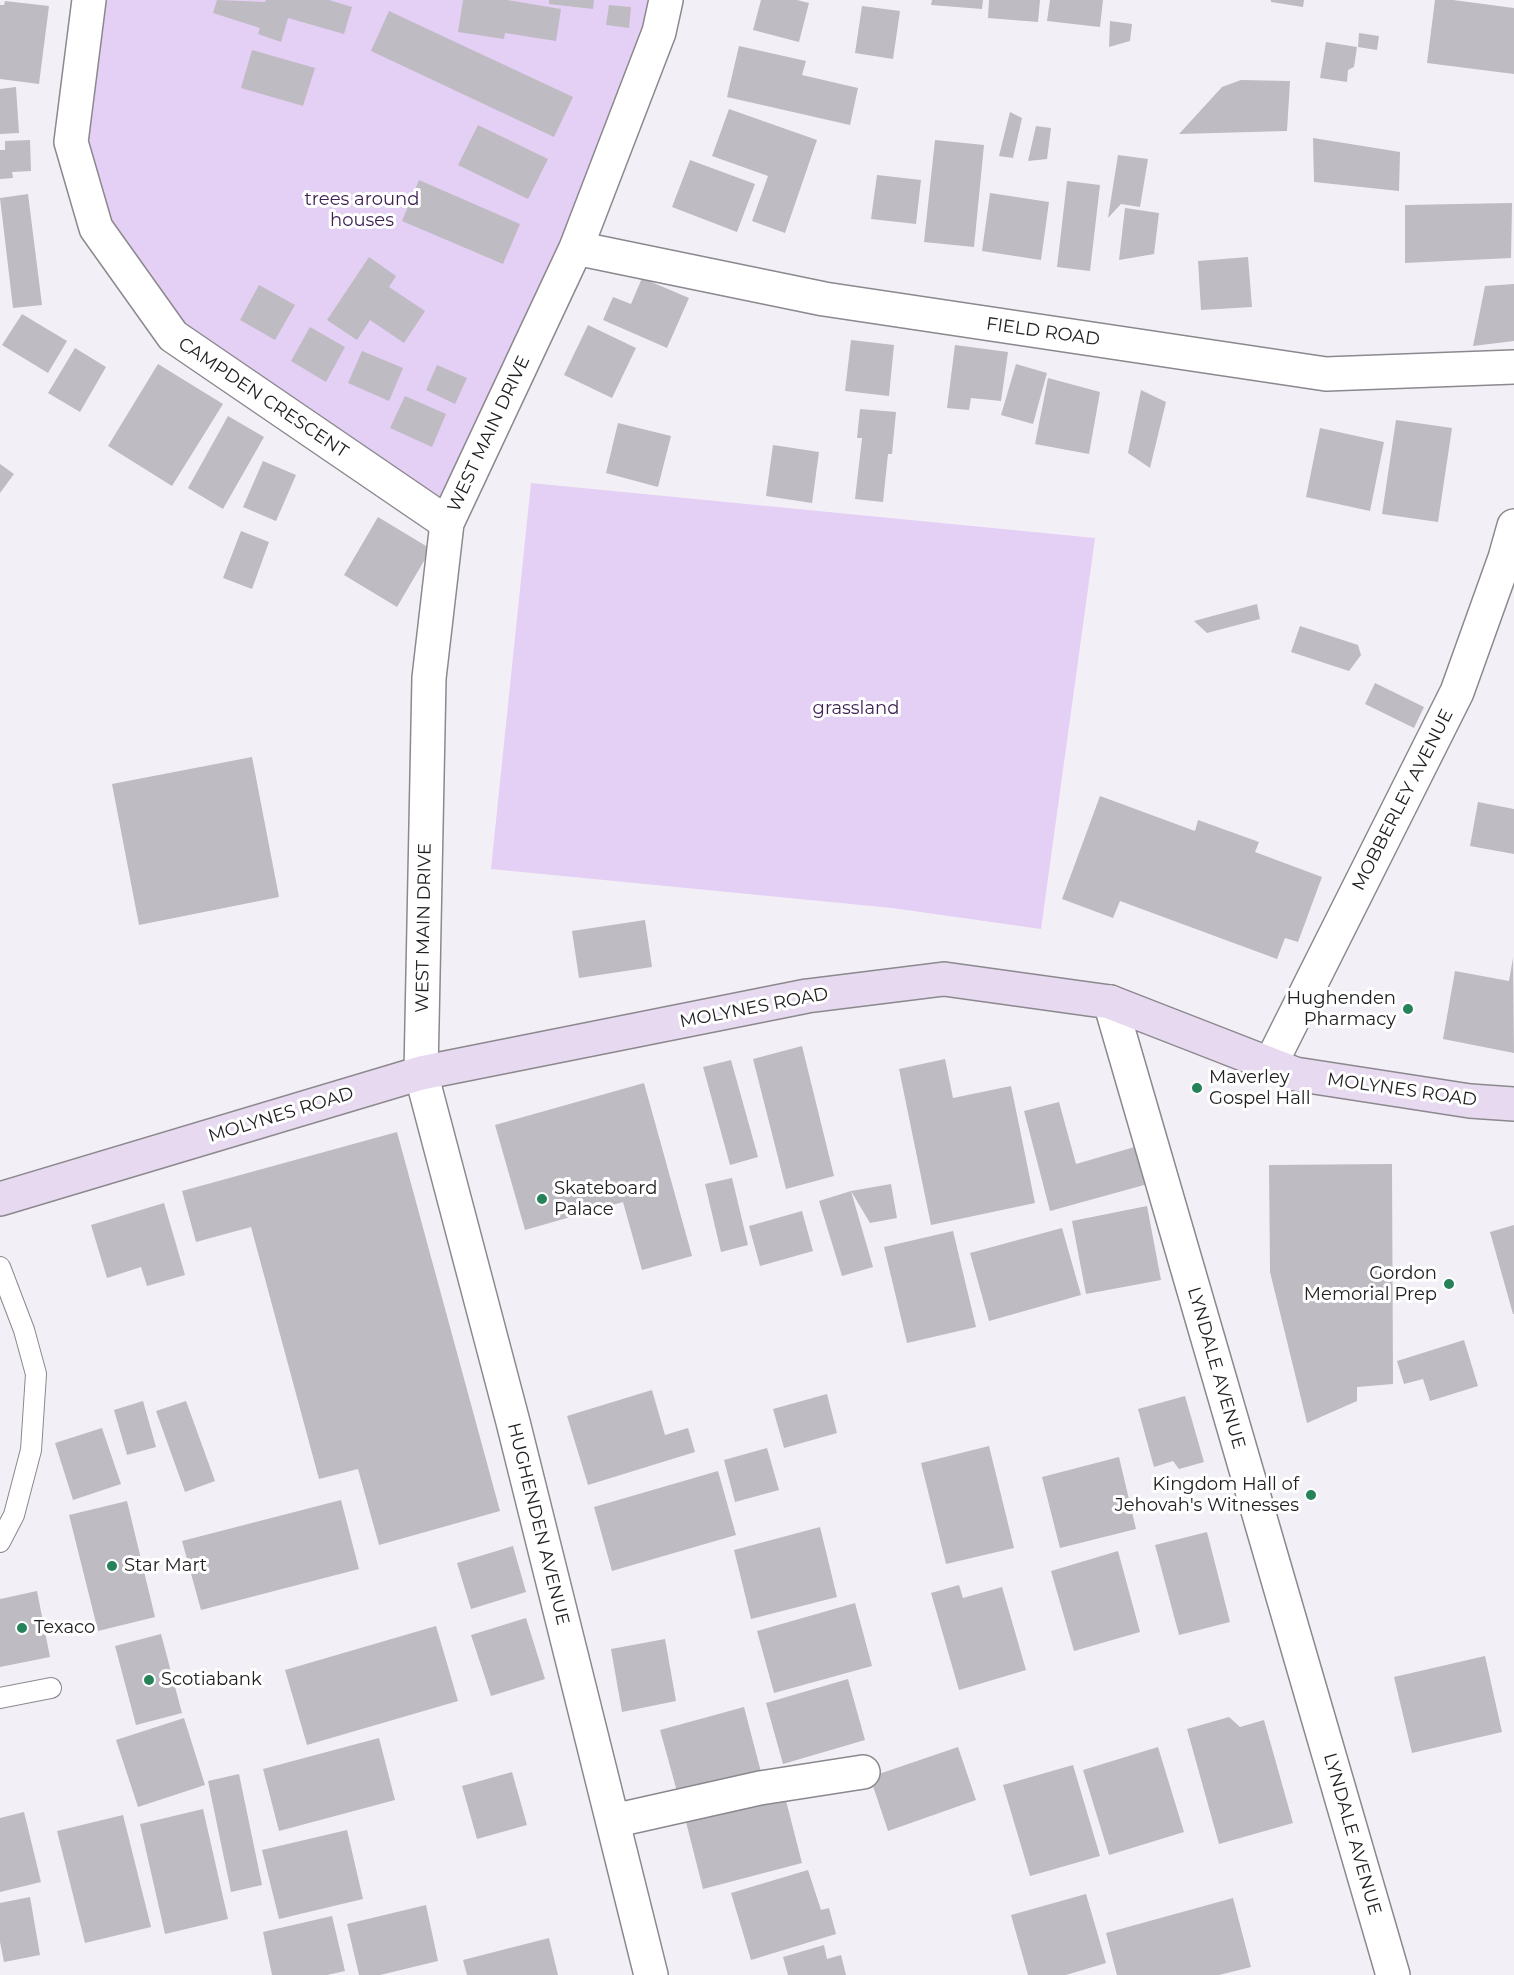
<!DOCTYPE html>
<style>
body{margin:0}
canvas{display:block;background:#f3eff6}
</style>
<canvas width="1514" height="1975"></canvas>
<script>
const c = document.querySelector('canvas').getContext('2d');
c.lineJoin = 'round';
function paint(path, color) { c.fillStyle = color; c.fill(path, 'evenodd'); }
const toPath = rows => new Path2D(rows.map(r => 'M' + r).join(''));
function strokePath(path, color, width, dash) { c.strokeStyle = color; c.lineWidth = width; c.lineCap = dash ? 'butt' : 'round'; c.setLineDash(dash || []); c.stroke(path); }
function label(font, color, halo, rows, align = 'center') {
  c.font = font + ' Montserrat,sans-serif'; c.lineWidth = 6; c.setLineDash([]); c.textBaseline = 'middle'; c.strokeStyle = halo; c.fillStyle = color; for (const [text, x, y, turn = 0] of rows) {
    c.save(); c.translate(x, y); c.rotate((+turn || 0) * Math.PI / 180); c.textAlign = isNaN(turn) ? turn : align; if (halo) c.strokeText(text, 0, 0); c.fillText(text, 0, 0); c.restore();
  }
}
const green = toPath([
 [89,0,665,0,447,523,173,336,96,228,71,142],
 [531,483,1095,538,1041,929,892,908,491,869]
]);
const building = toPath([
 [217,0,265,2,266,0,329,0,352,7,344,34,288,18,281,42,258,34,260,28,213,13],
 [463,0,507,0,561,9,556,41,505,33,504,39,458,32],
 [549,0,594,0,593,9,549,4],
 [761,0,797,0,809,3,799,42,753,30],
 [932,0,983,0,982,9,931,5],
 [989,0,1040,0,1038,22,988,18],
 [1050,0,1103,0,1100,27,1047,21],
 [1271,0,1304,0,1303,7,1271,2],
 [1435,0,1453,0,1514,8,1514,74,1427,63],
 [5,1,49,6,39,84,0,79,0,5,4,5],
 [609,5,631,7,629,28,606,25],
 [862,6,900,11,893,59,855,53],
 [389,11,573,97,554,137,371,51],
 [1110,21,1132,24,1130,41,1109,47],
 [1359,33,1379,36,1377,50,1358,47],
 [1326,42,1357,47,1354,67,1348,70,1347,82,1320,78],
 [739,46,806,61,802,75,858,88,850,125,727,97],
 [252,50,315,68,303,106,241,88],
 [1241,80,1290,81,1287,131,1179,134,1222,87],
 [16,87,19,133,0,134,0,89],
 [729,109,817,140,785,233,752,221,768,176,712,156],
 [1010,112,1022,118,1013,158,999,156],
 [478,125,548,159,528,199,458,165],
 [1036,126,1051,128,1047,159,1028,161],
 [1313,138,1400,152,1399,191,1314,182],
 [30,140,31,171,12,172,13,178,0,179,0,150,5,150,5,141],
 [935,140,984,145,974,247,924,242],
 [1118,155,1148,159,1140,207,1121,204,1108,218],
 [690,160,755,184,737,232,672,207],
 [877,175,921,180,916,224,871,219],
 [419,180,520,224,503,264,402,221],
 [1067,181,1100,185,1090,271,1057,267],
 [990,193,1049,202,1041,260,982,251],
 [28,194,42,305,13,308,0,198],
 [1512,203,1511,258,1405,263,1405,205],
 [1125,208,1159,213,1154,254,1119,260],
 [369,257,396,276,389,287,425,311,404,343,370,320,357,340,327,320],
 [1248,257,1252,307,1201,310,1198,261],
 [642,278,689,298,667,348,603,320,613,297,631,304],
 [1514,284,1514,341,1473,346,1485,286],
 [259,285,295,305,275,340,240,320],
 [22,314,67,341,48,373,2,345],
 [588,325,636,348,612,398,564,375],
 [310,327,345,347,326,382,291,361],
 [851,340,894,345,889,396,845,391],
 [955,345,1008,352,1001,401,971,398,969,410,947,408],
 [75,348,106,367,80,412,48,393],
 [362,351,403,368,389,401,348,383],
 [158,364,223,404,172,486,108,446],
 [1016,364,1047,373,1033,424,1001,415],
 [437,365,467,378,455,404,426,390],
 [1048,378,1100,392,1089,454,1035,444],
 [1141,390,1166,402,1150,468,1128,453],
 [405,396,446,414,432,447,390,428],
 [860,409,896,412,892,454,888,454,883,502,855,499,862,438,857,438],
 [228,416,264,437,223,509,188,488],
 [1396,420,1452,428,1438,522,1382,514],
 [618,423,671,436,658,487,606,473],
 [1320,428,1384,442,1370,511,1306,497],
 [773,445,819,452,812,503,766,496],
 [263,461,296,475,276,521,243,507],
 [0,464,14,474,0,493],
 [378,517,431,549,397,607,344,575],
 [241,531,269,542,252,589,223,578],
 [1257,604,1260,619,1207,633,1194,621],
 [1300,626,1358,645,1361,655,1349,671,1291,652],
 [1375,683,1424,707,1414,728,1365,704],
 [252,757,279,897,139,925,112,784],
 [1100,796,1195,831,1198,820,1259,842,1255,852,1322,877,1298,942,1285,938,1277,959,1120,901,1113,918,1062,899],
 [1478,802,1514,809,1514,854,1470,846],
 [645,920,652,967,579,978,572,931],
 [1513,958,1514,1053,1443,1039,1455,971,1509,981],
 [802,1046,834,1176,786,1189,753,1059],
 [945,1059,953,1098,1011,1086,1035,1203,931,1225,899,1069],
 [731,1060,758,1157,730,1165,703,1067],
 [644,1083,692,1256,642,1270,623,1202,525,1230,495,1125],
 [1059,1102,1076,1164,1145,1144,1155,1182,1050,1211,1024,1111],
 [397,1132,500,1511,379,1545,358,1469,319,1479,251,1227,196,1242,182,1191],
 [1392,1164,1393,1384,1357,1387,1357,1401,1307,1423,1270,1272,1269,1165],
 [732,1178,748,1245,721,1252,705,1184],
 [891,1184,897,1218,870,1223,851,1191],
 [851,1191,873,1267,842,1276,819,1201],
 [164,1203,185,1275,147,1286,141,1267,107,1278,91,1225],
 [1147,1206,1161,1280,1086,1294,1072,1221],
 [802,1211,813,1251,760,1266,749,1226],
 [1514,1225,1514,1314,1513,1314,1490,1232],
 [1062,1228,1081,1295,989,1321,970,1253],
 [953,1231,976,1327,907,1343,884,1247],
 [1464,1340,1478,1386,1430,1401,1423,1379,1404,1384,1397,1361],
 [652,1390,665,1435,688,1428,695,1452,588,1485,567,1416],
 [827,1394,837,1433,784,1448,773,1409],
 [1185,1396,1204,1462,1179,1469,1173,1461,1154,1467,1138,1409],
 [143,1401,156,1447,127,1455,114,1410],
 [186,1401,215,1481,185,1492,156,1411],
 [102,1428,121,1484,73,1500,55,1443],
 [989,1446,1014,1548,946,1564,921,1463],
 [767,1448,779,1490,735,1502,724,1460],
 [1119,1457,1136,1529,1060,1548,1042,1477],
 [718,1471,736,1535,612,1571,594,1507],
 [341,1500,359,1569,201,1610,182,1541],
 [127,1501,155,1617,98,1631,69,1515],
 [820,1527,837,1597,751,1619,734,1550],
 [1207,1532,1230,1622,1179,1635,1155,1545],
 [513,1546,526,1592,471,1609,457,1563],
 [1118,1551,1140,1632,1074,1651,1051,1571],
 [959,1585,963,1598,1002,1587,1026,1670,959,1690,931,1593],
 [37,1591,50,1657,0,1667,0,1599],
 [855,1603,872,1666,774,1693,757,1631],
 [526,1618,545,1679,491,1696,471,1635],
 [436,1626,458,1701,307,1745,285,1670],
 [161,1634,182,1713,136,1725,115,1646],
 [665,1639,676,1701,622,1712,611,1649],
 [1485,1656,1502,1732,1412,1753,1394,1677],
 [848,1679,865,1740,783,1764,766,1703],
 [744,1707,761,1772,678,1795,660,1730],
 [1229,1717,1240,1727,1264,1720,1293,1823,1219,1844,1187,1729],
 [184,1718,205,1785,138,1807,116,1740],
 [379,1738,395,1800,279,1831,263,1769],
 [958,1747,976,1800,888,1831,870,1777],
 [1158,1747,1184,1832,1109,1855,1083,1770],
 [1073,1765,1100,1856,1030,1876,1003,1785],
 [512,1772,527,1825,477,1839,462,1786],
 [239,1774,262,1885,231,1892,208,1781],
 [783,1789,802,1863,703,1889,684,1814],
 [203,1809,228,1919,165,1934,140,1824],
 [24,1812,41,1882,0,1892,0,1818],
 [123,1815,151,1927,85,1943,57,1831],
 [347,1830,363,1899,279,1919,262,1850],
 [808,1870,821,1910,829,1908,836,1934,751,1960,731,1893],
 [1086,1894,1106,1963,1066,1975,1028,1975,1011,1915],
 [30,1897,40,1955,4,1962,0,1942,0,1903],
 [1233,1898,1251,1967,1219,1975,1117,1975,1106,1933],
 [426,1905,438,1961,380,1975,359,1975,347,1924],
 [332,1916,345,1971,327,1975,272,1975,263,1932],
 [549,1938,558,1975,467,1975,463,1960],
 [824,1945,827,1959,841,1955,846,1975,788,1975,783,1957]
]);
const lane = toPath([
 [0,1267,24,1330,36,1374,31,1450,14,1515,0,1542],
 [0,1698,51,1688]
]);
const street = toPath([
 [89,0,71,142,96,228,173,336,447,523],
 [576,248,824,299,1326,374,1514,367],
 [1110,1002,1393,1975],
 [1270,1065,1457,692,1505,558,1514,526],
 [613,1821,760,1788,863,1772],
 [651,1975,513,1422,421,1073,429,678,447,523,576,248,659,32,666,0]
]);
const secondary = toPath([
 [0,1199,421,1073,807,996,944,979,1110,1002,1295,1074,1470,1101,1514,1104]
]);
const markers = [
 [1408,1009,6,"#258259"],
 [1197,1088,6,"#258259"],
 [542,1199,6,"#258259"],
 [1449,1284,6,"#258259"],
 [1311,1495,6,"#258259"],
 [112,1566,6,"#258259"],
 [22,1628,6,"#258259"],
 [149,1680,6,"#258259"]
];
const parkNames = [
 ["trees around",362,200],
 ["houses",362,221],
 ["grassland",856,709]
];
const streetNames = [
 ["FIELD ROAD",1043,332,8],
 ["CAMPDEN CRESCENT",263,398,34],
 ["WEST MAIN DRIVE",489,434,-65],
 ["MOBBERLEY AVENUE",1403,800,-63],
 ["WEST MAIN DRIVE",424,928,-89],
 ["MOLYNES ROAD",754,1008,-11],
 ["MOLYNES ROAD",1402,1090,8],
 ["MOLYNES ROAD",281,1115,-17],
 ["LYNDALE AVENUE",1216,1368,74],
 ["HUGHENDEN AVENUE",538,1524,76],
 ["LYNDALE AVENUE",1352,1834,74]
];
const poiNames = [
 ["Hughenden",1396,999,"right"],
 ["Pharmacy",1396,1020,"right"],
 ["Maverley",1209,1078],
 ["Gospel Hall",1209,1099],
 ["Skateboard",554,1189],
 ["Palace",554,1210],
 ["Gordon",1437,1274,"right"],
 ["Memorial Prep",1437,1295,"right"],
 ["Kingdom Hall of",1299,1485,"right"],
 ["Jehovah's Witnesses",1299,1506,"right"],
 ["Star Mart",124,1566],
 ["Texaco",34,1628],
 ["Scotiabank",161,1680]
];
paint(green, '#e4cff5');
paint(building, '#bfbbc2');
strokePath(lane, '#8b888e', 22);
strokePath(street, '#8b888e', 36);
strokePath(secondary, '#8b888e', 36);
strokePath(lane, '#fff', 20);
strokePath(street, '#fff', 33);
strokePath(secondary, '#e7daf0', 33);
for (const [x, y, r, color] of markers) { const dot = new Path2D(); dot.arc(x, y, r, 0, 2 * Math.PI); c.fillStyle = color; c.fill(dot); strokePath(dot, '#fff', 2); }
label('18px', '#3c1e50', '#fff', parkNames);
label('18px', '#212022', '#fff', streetNames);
label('18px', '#212022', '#fff', poiNames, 'left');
</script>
